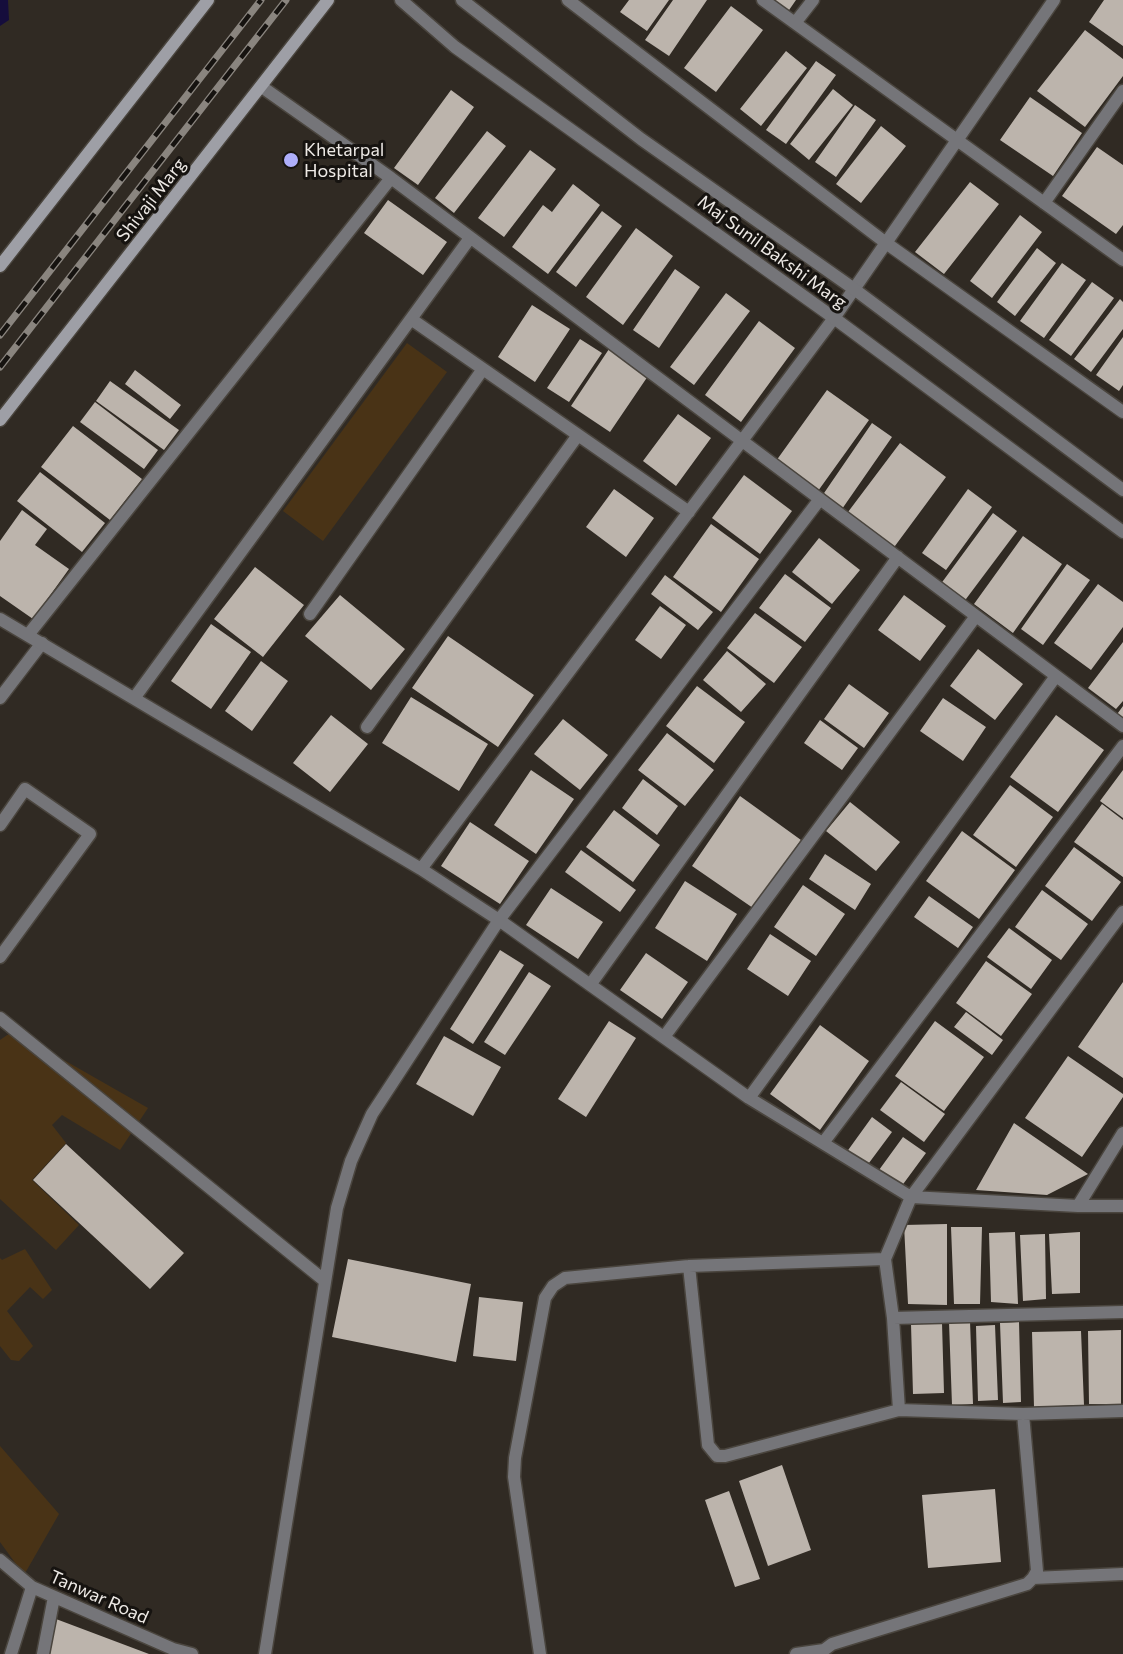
<!DOCTYPE html>
<style>
body{margin:0}
canvas{display:block;background:#302a23}
</style>
<canvas width="1123" height="1654"></canvas>
<script>
const c = document.querySelector('canvas').getContext('2d');
c.lineJoin = 'round';
function paint(path, color) { c.fillStyle = color; c.fill(path, 'evenodd'); }
const toPath = rows => new Path2D(rows.map(r => 'M' + r).join(''));
function strokePath(path, color, width, dash) { c.strokeStyle = color; c.lineWidth = width; c.lineCap = dash ? 'butt' : 'round'; c.setLineDash(dash || []); c.stroke(path); }
function label(font, color, halo, rows, align = 'center') {
  c.font = font + ' Commissioner,sans-serif'; c.lineWidth = 6; c.setLineDash([]); c.textBaseline = 'middle'; c.strokeStyle = halo; c.fillStyle = color; for (const [text, x, y, turn = 0] of rows) {
    c.save(); c.translate(x, y); c.rotate((+turn || 0) * Math.PI / 180); c.textAlign = isNaN(turn) ? turn : align; if (halo) c.strokeText(text, 0, 0); c.fillText(text, 0, 0); c.restore();
  }
}
const green = toPath([
 [407,343,447,372,323,541,283,511],
 [13,1031,148,1108,120,1150,62,1115,52,1125,66,1143,32,1180,79,1225,56,1250,0,1199,0,1040],
 [25,1249,52,1290,43,1299,30,1287,7,1311,33,1346,19,1361,11,1360,0,1346,0,1258,2,1260],
 [0,1446,59,1514,24,1575,0,1542]
]);
const water = toPath([
 [0,0,8,0,9,20,0,26]
]);
const building = toPath([
 [629,0,669,0,647,31,620,12],
 [673,0,707,0,669,56,645,40],
 [767,0,796,0,787,13],
 [1104,0,1123,0,1123,46,1089,22],
 [731,6,763,30,716,92,684,68],
 [1085,30,1123,59,1123,76,1085,127,1037,91],
 [786,51,807,68,761,126,740,109],
 [816,61,836,75,786,144,766,130],
 [833,89,853,105,809,160,790,144],
 [451,90,474,107,418,185,394,168],
 [1030,97,1082,133,1053,176,1000,140],
 [855,105,876,120,836,177,815,162],
 [881,126,906,146,861,203,836,184],
 [487,131,506,146,454,213,435,198],
 [1097,147,1123,165,1123,225,1116,234,1062,196],
 [530,150,556,169,504,237,478,218],
 [970,182,999,204,944,274,915,252],
 [573,184,600,205,548,274,512,247,543,205,552,212],
 [388,200,447,242,423,275,364,233],
 [602,211,622,226,576,287,556,272],
 [1020,215,1042,232,992,298,970,281],
 [636,228,673,256,623,325,586,297],
 [1037,248,1056,263,1015,316,997,302],
 [1062,263,1086,280,1044,338,1020,321],
 [675,269,700,287,659,348,633,330],
 [1092,282,1114,298,1071,356,1049,340],
 [726,293,750,311,694,385,670,367],
 [1120,299,1123,302,1123,329,1091,372,1074,359],
 [532,305,570,329,535,382,498,357],
 [759,321,795,348,741,422,705,395],
 [1123,337,1123,385,1119,391,1096,375],
 [580,339,602,353,569,402,547,388],
 [609,349,648,376,610,432,571,406],
 [135,370,181,405,170,419,125,384],
 [110,381,179,430,164,450,96,401],
 [827,390,869,420,818,491,776,461],
 [95,402,158,450,144,469,80,422],
 [678,414,711,438,676,486,643,461],
 [872,423,892,437,842,509,822,496],
 [73,426,142,479,110,520,41,467],
 [900,443,946,477,892,550,845,516],
 [40,472,105,523,82,552,17,501],
 [744,475,792,511,760,554,712,518],
 [614,489,654,518,626,557,586,527],
 [968,489,992,507,946,570,922,553],
 [22,510,47,529,35,545,69,569,33,619,0,596,0,541],
 [993,513,1017,531,963,603,940,585],
 [711,524,759,559,721,612,673,577],
 [1023,536,1062,564,1013,633,974,604],
 [819,538,860,570,832,604,792,572],
 [1067,564,1090,580,1043,645,1021,629],
 [255,567,304,605,263,657,214,619],
 [785,574,831,608,805,642,759,608],
 [665,575,713,612,698,630,651,594],
 [1098,584,1123,602,1123,627,1091,670,1054,643],
 [340,595,405,649,371,690,305,636],
 [904,595,946,626,920,661,878,630],
 [660,606,686,625,661,659,635,640],
 [755,613,802,647,774,683,727,648],
 [211,624,251,652,211,709,171,681],
 [448,636,534,695,498,747,412,688],
 [1123,642,1123,701,1116,709,1088,688],
 [978,649,1023,684,995,720,950,686],
 [727,651,766,684,741,712,703,680],
 [261,661,288,681,252,731,225,711],
 [849,684,889,713,864,748,824,719],
 [697,686,745,722,714,763,666,726],
 [411,697,488,744,459,791,382,743],
 [943,698,986,727,963,761,920,731],
 [1123,706,1123,723,1115,717],
 [331,715,368,744,330,792,293,763],
 [1056,715,1104,750,1058,812,1010,777],
 [563,719,608,755,580,790,534,754],
 [820,720,858,748,842,770,804,743],
 [667,733,714,770,685,806,638,770],
 [531,770,574,799,536,854,494,825],
 [1123,770,1123,818,1100,801],
 [643,779,678,806,657,835,622,808],
 [1010,785,1053,817,1016,867,973,835],
 [740,796,801,840,753,908,692,866],
 [850,802,900,842,876,871,826,831],
 [1102,804,1123,820,1123,877,1074,842],
 [614,810,660,845,633,882,586,847],
 [470,822,529,861,500,904,441,866],
 [962,831,1015,870,979,919,926,881],
 [1074,847,1121,882,1092,921,1045,886],
 [581,850,636,890,620,912,565,872],
 [825,854,871,884,855,910,809,879],
 [685,881,737,914,707,961,655,928],
 [803,885,845,914,816,956,774,927],
 [551,888,603,922,578,959,526,925],
 [1042,890,1088,924,1061,960,1015,927],
 [929,896,973,927,958,948,914,917],
 [1009,928,1052,960,1031,989,987,957],
 [770,934,811,961,788,996,747,969],
 [500,950,524,965,473,1044,450,1029],
 [646,953,688,982,662,1019,620,990],
 [986,961,1032,994,1001,1036,956,1003],
 [529,972,551,986,505,1055,484,1042],
 [1123,982,1123,1078,1078,1047],
 [966,1012,1003,1040,992,1055,954,1027],
 [609,1021,636,1038,586,1117,558,1099],
 [935,1021,984,1057,944,1111,895,1076],
 [820,1025,869,1061,820,1130,770,1094],
 [444,1036,501,1067,473,1116,416,1084],
 [1068,1056,1123,1094,1123,1097,1082,1157,1025,1118],
 [901,1082,945,1114,924,1142,880,1110],
 [872,1117,892,1132,866,1167,846,1153],
 [1014,1123,1088,1174,1047,1195,976,1190],
 [903,1137,926,1153,901,1187,879,1170],
 [66,1144,184,1253,150,1289,33,1180],
 [947,1224,947,1305,908,1304,904,1225],
 [951,1227,982,1227,980,1304,954,1304],
 [1015,1232,1018,1304,991,1302,989,1233],
 [1080,1232,1080,1293,1052,1294,1049,1234],
 [1045,1234,1046,1299,1023,1301,1020,1235],
 [348,1259,471,1284,456,1362,332,1337],
 [479,1297,523,1302,516,1361,473,1356],
 [970,1321,973,1404,952,1405,949,1322],
 [1019,1322,1021,1402,1003,1403,1000,1323],
 [942,1323,944,1393,913,1394,911,1324],
 [995,1325,998,1400,978,1401,976,1326],
 [1121,1330,1121,1404,1089,1404,1088,1331],
 [1081,1331,1084,1405,1034,1407,1032,1332],
 [782,1465,811,1550,768,1566,739,1481],
 [995,1489,1001,1562,928,1568,922,1495],
 [729,1491,760,1579,735,1587,705,1500],
 [56,1619,149,1654,50,1654]
]);
const service = toPath([
 [0,698,42,643],
 [0,825,25,789,90,834,0,957]
]);
const minor = toPath([
 [568,0,886,243,1123,412],
 [763,0,1123,260],
 [795,23,813,0],
 [262,87,391,178,1123,726],
 [1044,203,1123,91],
 [411,319,689,512],
 [310,614,483,369],
 [0,619,421,869,499,920,749,1098,911,1197,1078,1206,1123,1206],
 [28,635,391,178],
 [135,697,470,238],
 [367,727,578,435],
 [421,869,834,318,1054,0],
 [590,985,898,557],
 [0,1018,325,1281],
 [664,1037,976,616],
 [749,1098,1056,676],
 [823,1143,1123,746],
 [1078,1206,1123,1133],
 [689,1266,708,1445,717,1456,725,1456,899,1410,893,1318,885,1259],
 [893,1318,1123,1312],
 [899,1410,1023,1414,1123,1411],
 [0,1560,32,1587,173,1649,192,1654],
 [1033,1578,1123,1574],
 [11,1654,32,1587],
 [43,1654,54,1597],
 [265,1654,337,1208,351,1161,372,1114,499,920,820,499],
 [540,1654,514,1477,515,1458,545,1298,553,1286,565,1278,689,1266,885,1259,911,1197,1123,912],
 [796,1654,824,1650],
 [822,1654,824,1650,832,1644,1027,1584,1033,1578,1037,1571,1023,1414]
]);
const tertiary = toPath([
 [401,0,455,47,834,318,1123,532],
 [462,0,641,139,854,289,1123,490]
]);
const secondary = toPath([
 [0,266,208,0],
 [0,420,328,0]
]);
const rail = toPath([
 [0,335,261,0],
 [0,367,286,0]
]);
const markers = [
 [291,160,8,"#aeaefa"]
];
const poiNames = [
 ["Khetarpal",304,150],
 ["Hospital",304,171]
];
const streetNames = [
 ["Shivaji Marg",151,200,-52],
 ["Maj Sunil Bakshi Marg",772,252,36],
 ["Tanwar Road",99,1597,24]
];
paint(green, '#493316');
paint(water, '#150d3c');
paint(building, '#bcb4ac');
strokePath(service, '#4a453e', 15);
strokePath(minor, '#4a453e', 15);
strokePath(tertiary, '#4a453e', 15);
strokePath(secondary, '#4a453e', 15);
strokePath(service, '#757579', 12);
strokePath(minor, '#757579', 12);
strokePath(tertiary, '#757579', 12);
strokePath(secondary, '#9e9fa6', 12);
strokePath(rail, '#8a857f', 7);
strokePath(rail, '#161310', 4.5, [14]);
for (const [x, y, r, color] of markers) { const dot = new Path2D(); dot.arc(x, y, r, 0, 2 * Math.PI); c.fillStyle = color; c.fill(dot); strokePath(dot, '#161310', 2); }
label('18px', '#ede9e5', '#161310', poiNames, 'left');
label('18px', '#ede9e5', '#161310', streetNames);
</script>
